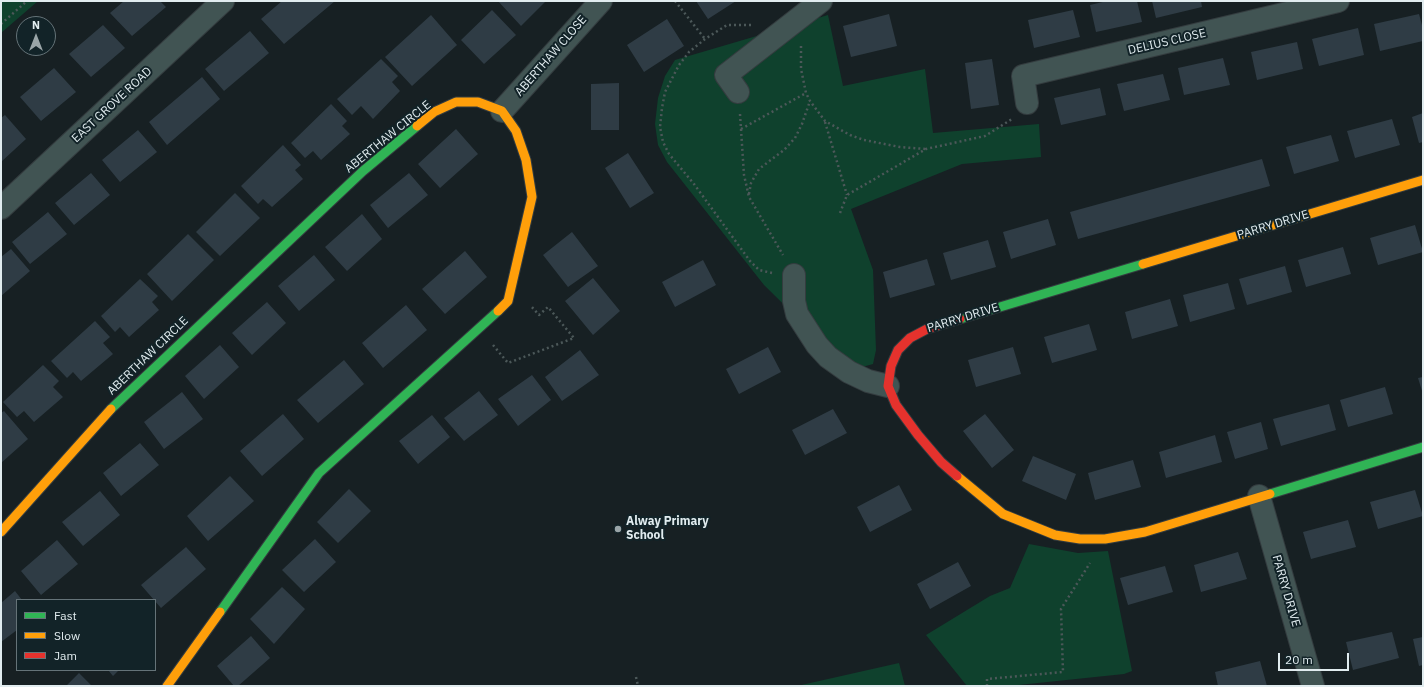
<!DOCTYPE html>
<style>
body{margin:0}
#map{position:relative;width:1424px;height:687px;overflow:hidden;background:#172023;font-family:"IBM Plex Sans",sans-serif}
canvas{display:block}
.frame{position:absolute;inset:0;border:2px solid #e1ecef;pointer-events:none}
.legend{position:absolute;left:16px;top:599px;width:140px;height:72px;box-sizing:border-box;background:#122328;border:1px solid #657378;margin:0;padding:5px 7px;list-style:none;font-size:12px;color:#e1ecef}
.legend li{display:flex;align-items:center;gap:8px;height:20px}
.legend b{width:20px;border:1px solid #657378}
.north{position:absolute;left:16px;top:16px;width:40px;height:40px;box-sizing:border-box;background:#122328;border:1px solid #657378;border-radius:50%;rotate:0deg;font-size:11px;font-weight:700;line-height:16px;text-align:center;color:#e1ecef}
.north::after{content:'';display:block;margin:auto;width:14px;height:18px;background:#9aa5a8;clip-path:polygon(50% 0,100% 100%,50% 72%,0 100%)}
.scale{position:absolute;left:1278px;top:653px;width:71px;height:18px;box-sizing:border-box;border:2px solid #e1ecef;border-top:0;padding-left:5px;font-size:12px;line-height:14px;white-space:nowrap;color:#e1ecef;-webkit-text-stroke:3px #122328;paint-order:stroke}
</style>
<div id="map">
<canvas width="1424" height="687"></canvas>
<div class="frame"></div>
<ul class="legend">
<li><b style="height:5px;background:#30b455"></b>Fast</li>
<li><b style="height:5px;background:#ff9f0a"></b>Slow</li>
<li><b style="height:5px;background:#e5322d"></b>Jam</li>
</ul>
<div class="north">N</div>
<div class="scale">20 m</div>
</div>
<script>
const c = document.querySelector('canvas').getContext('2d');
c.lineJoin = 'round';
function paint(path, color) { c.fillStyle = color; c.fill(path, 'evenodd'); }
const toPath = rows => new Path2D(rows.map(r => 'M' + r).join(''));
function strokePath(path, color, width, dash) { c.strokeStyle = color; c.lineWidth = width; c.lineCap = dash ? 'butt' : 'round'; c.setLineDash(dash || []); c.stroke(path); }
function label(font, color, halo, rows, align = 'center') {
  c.font = font + ' "IBM Plex Sans",sans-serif'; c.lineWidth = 4; c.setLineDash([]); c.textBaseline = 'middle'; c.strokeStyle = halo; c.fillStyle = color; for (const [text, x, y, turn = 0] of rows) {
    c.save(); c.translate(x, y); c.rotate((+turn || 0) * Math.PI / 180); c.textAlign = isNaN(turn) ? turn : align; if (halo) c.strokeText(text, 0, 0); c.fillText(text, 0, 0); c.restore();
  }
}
const green = toPath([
 [1,1,38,1,1,33],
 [828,15,843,86,925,69,933,133,1039,124,1041,157,962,164,851,209,873,270,876,350,873,364,862,367,829,349,764,285,667,162,658,145,655,124,658,98,665,76,675,60],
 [1029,544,1078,553,1108,551,1132,671,1124,674,1009,686,967,686,926,635,990,596,1010,588],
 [899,663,905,686,797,686]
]);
const building = toPath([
 [124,1,160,1,166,7,132,36,110,13],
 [282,1,335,1,284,44,261,19],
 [498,1,546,1,521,26],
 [696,1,736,1,708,19],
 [1107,1,1137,1,1142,22,1096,32,1090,5],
 [1152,1,1201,1,1202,7,1156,18],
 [492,10,516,35,484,64,461,40],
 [1073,10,1080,37,1034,48,1028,20],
 [889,14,897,46,851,57,843,26],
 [1419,14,1423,29,1423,41,1380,51,1374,24],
 [431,15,457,45,412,86,385,57],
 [667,19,684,46,644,72,627,45],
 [103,25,125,48,91,77,69,54],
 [1358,28,1364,55,1319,66,1312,39],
 [250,31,269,53,224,91,205,69],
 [1297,42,1303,69,1257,80,1251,52],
 [1223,58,1230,85,1184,95,1178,68],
 [381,59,398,76,392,82,400,91,373,119,361,106,352,115,337,99],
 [992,59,999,105,971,109,965,63],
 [54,68,76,92,41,121,20,97],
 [1163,74,1170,100,1124,111,1117,84],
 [202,77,220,99,167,145,149,122],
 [619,83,619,130,591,130,591,84],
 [1100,88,1106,115,1061,125,1054,98],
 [331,104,347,121,342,126,350,134,321,160,313,151,305,158,291,143],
 [1423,113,1423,142,1419,143,1412,117],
 [5,115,26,139,1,162,1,118],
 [1392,119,1400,145,1355,158,1347,131],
 [456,129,478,154,440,188,418,164],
 [138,130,157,152,120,182,102,160],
 [1331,135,1339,161,1294,174,1286,147],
 [283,145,301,165,295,170,303,179,272,207,263,199,258,204,241,186],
 [628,153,654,193,630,208,605,168],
 [1262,159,1270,186,1078,239,1070,212],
 [91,173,110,195,74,225,55,203],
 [409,173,428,195,388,228,370,205],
 [235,193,260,218,220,256,196,232],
 [48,212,67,234,30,264,12,242],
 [362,214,382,239,347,271,325,247],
 [1048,219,1056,245,1011,259,1003,232],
 [1415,225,1423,252,1378,265,1370,238],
 [572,232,598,266,568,287,543,255],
 [188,234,214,260,172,301,147,274],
 [988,240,996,267,951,280,943,253],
 [1343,247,1351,274,1306,287,1298,260],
 [11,249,30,271,1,296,1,257],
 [465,251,487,277,445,314,422,289],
 [314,255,335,280,299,311,278,286],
 [927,259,935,285,890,298,883,272],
 [703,260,716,285,675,307,662,282],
 [1285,266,1292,292,1247,305,1239,279],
 [593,278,620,311,593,335,565,301],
 [140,279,158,296,152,302,159,310,129,337,120,327,115,332,101,316],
 [1228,283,1235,309,1190,322,1183,295],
 [1170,299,1178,326,1132,339,1125,312],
 [267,302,286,323,252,355,232,333],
 [406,305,427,330,383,368,362,343],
 [95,321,110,337,103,343,113,354,81,381,73,372,67,378,51,361],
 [1089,324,1097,350,1052,363,1044,337],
 [220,345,239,367,204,399,185,376],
 [768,347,781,372,739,394,726,369],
 [1013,347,1021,374,976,387,968,360],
 [580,350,599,375,562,401,545,377],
 [344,360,364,384,318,423,297,400],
 [43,365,59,381,53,387,63,397,34,422,24,411,17,417,3,402],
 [532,375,551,400,518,426,498,399],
 [1423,377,1423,394,1418,378],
 [1385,387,1393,414,1348,427,1340,400],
 [479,391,498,415,464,441,444,418],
 [182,392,203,419,164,449,144,422],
 [1329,404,1336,430,1281,446,1273,419],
 [833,409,847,433,805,455,792,430],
 [4,411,28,439,1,463,1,413],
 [283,414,304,439,262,476,240,451],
 [985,414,1014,450,992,468,963,431],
 [432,415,450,437,418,464,399,441],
 [1261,422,1268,449,1235,459,1227,432],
 [1215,435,1222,462,1166,478,1159,452],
 [140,443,159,465,121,496,103,473],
 [1033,456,1076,474,1066,500,1022,481],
 [1133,460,1141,487,1095,500,1088,473],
 [230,476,254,501,208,541,187,516],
 [899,485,912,510,870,532,857,507],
 [349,489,371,511,338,543,317,522],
 [1415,490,1423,516,1378,529,1370,502],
 [100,491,120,515,83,546,62,522],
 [1348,520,1356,547,1311,559,1303,532],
 [315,539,336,562,304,592,282,570],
 [57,540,78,564,41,595,21,571],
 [186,547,206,569,161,608,141,585],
 [1238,552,1247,579,1201,592,1194,565],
 [958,562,971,586,930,609,917,584],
 [1165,566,1173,592,1128,605,1120,578],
 [282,587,305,609,274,644,250,619],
 [15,591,22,600,17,600,17,630,1,642,1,603],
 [1392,632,1399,658,1353,670,1346,642],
 [251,636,270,658,238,686,234,686,217,666],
 [1423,637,1423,665,1419,666,1413,639],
 [1260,661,1267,686,1218,686,1215,672],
 [108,670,119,670,113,676],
 [79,673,92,686,66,686]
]);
const path = toPath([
 [675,1,705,39],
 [1,24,27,1],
 [751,25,727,25,705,39,689,52,679,65,665,92,662,108,660,127,663,142,669,154,694,184,750,261,759,270,772,273],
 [801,46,801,69,806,93,810,101,825,121,850,135,864,140,900,147,926,149],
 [740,114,744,175,749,197,783,255],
 [825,122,847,195],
 [741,129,806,93],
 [749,194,751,183,759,169,784,150,795,138,802,124,810,101],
 [840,213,847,195,926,149,985,136,1012,119],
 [493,345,508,363,574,338,548,307,539,315,530,305],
 [636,677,638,686],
 [987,686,987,679,1063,672,1061,609,1090,563]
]);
const street = toPath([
 [738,92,726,75,821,1],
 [1027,103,1023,76,1338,1],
 [502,111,601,1],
 [1,208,223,1],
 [794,275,794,301,797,314,817,345,828,357,849,372,868,381,888,386],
 [1259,496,1313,686]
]);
const fast = toPath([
 [960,319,1143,264],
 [111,409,363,171,417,126],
 [1270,494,1423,447],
 [220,612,319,473,498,311]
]);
const slow = toPath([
 [417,126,434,112,456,102,478,102,502,111,516,131,526,160,532,197,508,301,498,311],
 [1143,264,1423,180],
 [957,476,1003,514,1055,535,1080,539,1105,539,1145,532,1270,494],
 [1,532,111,409],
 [167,686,220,612]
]);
const jam = toPath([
 [957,476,941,462,918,435,896,405,888,386,891,366,898,350,910,338,927,329,960,319]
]);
const markers = [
 [618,529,4,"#9aa5a8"]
];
const streetNames = [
 ["DELIUS CLOSE",1167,42,-13],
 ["ABERTHAW CLOSE",551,56,-49],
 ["EAST GROVE ROAD",112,105,-43],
 ["ABERTHAW CIRCLE",388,137,-39],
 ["PARRY DRIVE",1273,225,-17],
 ["PARRY DRIVE",963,318,-17],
 ["ABERTHAW CIRCLE",148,356,-44],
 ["PARRY DRIVE",1286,591,74]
];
const poiNames = [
 ["Alway Primary",626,522],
 ["School",626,536]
];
paint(green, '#0f412d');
paint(building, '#2f3c45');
strokePath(street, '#343c3f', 24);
strokePath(fast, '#343c3f', 11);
strokePath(slow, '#343c3f', 11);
strokePath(jam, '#343c3f', 11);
strokePath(path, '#4c5859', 2.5, [2, 3]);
strokePath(street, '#415453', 22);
strokePath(fast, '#30b455', 9);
strokePath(slow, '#ff9f0a', 9);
strokePath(jam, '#e5322d', 9);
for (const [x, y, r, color] of markers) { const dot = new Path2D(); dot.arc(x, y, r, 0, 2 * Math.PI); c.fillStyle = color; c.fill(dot); strokePath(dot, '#122328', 1.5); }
label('12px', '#e1ecef', '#122328', streetNames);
label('bold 12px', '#e1ecef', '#122328', poiNames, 'left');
</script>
